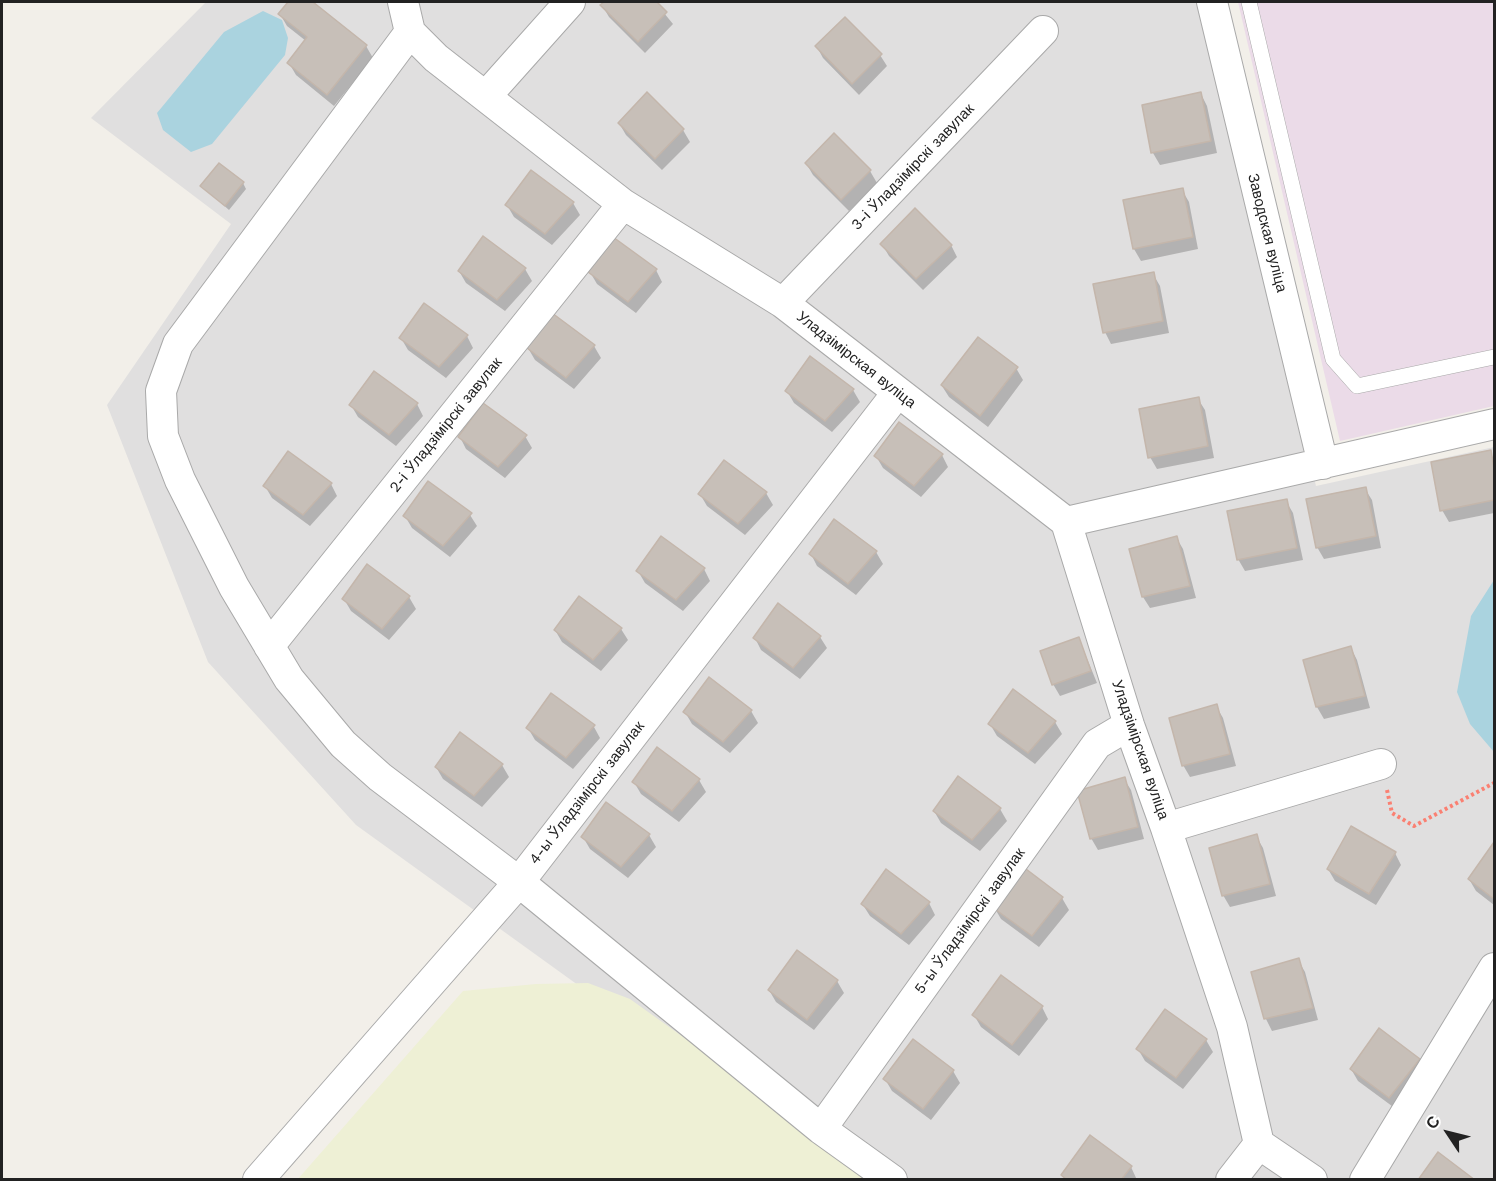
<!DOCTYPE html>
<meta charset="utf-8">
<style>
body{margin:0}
#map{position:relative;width:1496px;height:1181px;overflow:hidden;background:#f2efe9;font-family:"Work Sans",sans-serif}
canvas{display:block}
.frame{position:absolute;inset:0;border:3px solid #222;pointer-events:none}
.north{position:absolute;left:1418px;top:1103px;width:60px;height:60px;-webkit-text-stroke:4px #fff;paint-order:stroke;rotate:305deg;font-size:16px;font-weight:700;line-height:24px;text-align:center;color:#222}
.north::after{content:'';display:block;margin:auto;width:21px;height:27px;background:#222;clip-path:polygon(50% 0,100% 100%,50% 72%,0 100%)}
</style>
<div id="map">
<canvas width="1496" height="1181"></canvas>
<div class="frame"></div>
<div class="north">С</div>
</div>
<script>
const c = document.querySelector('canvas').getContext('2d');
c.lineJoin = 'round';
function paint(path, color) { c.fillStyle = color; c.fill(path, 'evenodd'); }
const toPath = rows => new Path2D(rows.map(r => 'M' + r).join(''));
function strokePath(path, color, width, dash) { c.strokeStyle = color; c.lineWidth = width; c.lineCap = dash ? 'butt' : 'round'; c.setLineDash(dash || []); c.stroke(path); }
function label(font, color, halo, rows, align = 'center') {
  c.font = font + ' "Work Sans",sans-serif'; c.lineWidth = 6; c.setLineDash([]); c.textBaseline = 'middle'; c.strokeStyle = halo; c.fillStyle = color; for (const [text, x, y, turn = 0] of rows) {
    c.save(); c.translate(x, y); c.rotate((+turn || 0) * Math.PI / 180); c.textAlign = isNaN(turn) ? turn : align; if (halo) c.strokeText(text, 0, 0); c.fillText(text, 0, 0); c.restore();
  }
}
const residential = toPath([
 [206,2,1199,2,1316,486,1494,447,1494,1179,847,1179,356,825,208,662,107,405,231,224,91,118]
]);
const industrial = toPath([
 [1238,2,1494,2,1494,406,1340,441]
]);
const farmland = toPath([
 [588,983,630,999,882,1179,297,1180,463,991,536,984]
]);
const water = toPath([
 [263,11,282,20,288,38,285,55,212,144,191,152,163,130,157,113,224,32],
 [1494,580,1494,752,1470,724,1457,692,1471,616]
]);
const shadow = toPath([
 [290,2,310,2,366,46,373,58,334,106,296,75,289,63,306,41,287,26,280,14],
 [606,2,655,2,673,24,645,53,609,17,602,5],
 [817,47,880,55,887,66,859,95,823,58],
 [1201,94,1207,106,1217,153,1160,165,1153,153,1143,106],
 [619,123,683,130,690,142,662,170,626,135],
 [806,163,870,171,877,183,849,211,813,175],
 [531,172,573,203,580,215,552,245,514,217,507,205],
 [243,183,246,189,229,210,202,186],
 [1182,190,1189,202,1198,249,1141,261,1134,249],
 [483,238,525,269,532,281,505,311,466,283,459,271],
 [882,244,951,245,957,257,923,290,889,256],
 [656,270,662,282,636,313,597,284,590,272],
 [1153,274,1160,286,1169,333,1111,344,1105,332],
 [467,336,473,348,446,378,408,350,401,338],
 [594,346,601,358,574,389,535,360,528,348],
 [1016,368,1023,380,988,427,949,397,942,386],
 [853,390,860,402,832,432,794,403,787,391],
 [1198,399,1205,410,1214,458,1157,469,1150,457],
 [417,404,423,416,396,446,358,417,351,405],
 [525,436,532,448,505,478,466,449,460,437],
 [1490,452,1494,460,1494,513,1449,522,1442,510],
 [942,455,948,467,921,497,883,468,876,456],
 [331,484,337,496,310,526,272,498,265,486],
 [1365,489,1372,500,1381,548,1324,559,1317,547],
 [766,493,773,505,745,535,707,506,700,494],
 [1286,501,1293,513,1303,560,1245,571,1238,559],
 [470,515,477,526,450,557,412,528,405,516],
 [834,521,876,552,883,564,856,595,817,566,811,554],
 [1176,537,1183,549,1196,598,1150,608,1143,597],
 [367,566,409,597,416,609,389,640,351,611,344,599],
 [704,569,710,581,683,611,645,583,638,571],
 [621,629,628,640,601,671,562,642,555,630],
 [820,637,827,648,800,679,761,650,755,638],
 [1079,639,1097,683,1060,696,1053,684],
 [1351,648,1357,660,1370,708,1324,719,1317,707,1305,661],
 [1013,691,1055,722,1062,734,1035,764,997,736,990,724],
 [1216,706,1223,718,1236,766,1190,777,1183,765],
 [751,711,758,723,730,753,692,724,685,712],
 [594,727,600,738,573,769,535,740,528,728],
 [460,734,502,765,509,777,482,807,443,779,436,767],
 [958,778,1000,809,1007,821,980,851,941,823,934,811],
 [1124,779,1131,790,1144,839,1098,850,1091,838],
 [699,780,706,792,679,822,641,794,634,782],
 [649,835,656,847,628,878,590,849,583,837],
 [1256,836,1263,848,1276,896,1230,907,1223,895],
 [1494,844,1494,905,1476,891,1469,879],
 [1395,853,1401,865,1376,905,1335,881,1328,869],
 [1022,868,1062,898,1069,910,1039,947,1001,919,994,907],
 [929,903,935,915,909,945,870,916,863,905],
 [1298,960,1305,972,1318,1020,1272,1031,1266,1019,1253,973],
 [837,981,844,993,814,1030,776,1002,769,990],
 [1042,1007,1048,1019,1019,1056,981,1027,974,1015],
 [1379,1031,1419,1060,1426,1072,1396,1109,1358,1081,1351,1069],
 [1206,1040,1213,1052,1183,1089,1145,1061,1138,1049],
 [913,1041,953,1071,960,1083,931,1120,892,1091,885,1079],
 [1131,1167,1137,1180,1066,1180,1063,1175]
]);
const building = toPath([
 [288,2,313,2,367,45,327,95,287,63,307,37,278,14,288,2],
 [604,2,657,2,667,12,638,42,600,5,604,2],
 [845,17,882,54,852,84,815,46,845,17],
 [647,92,684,129,655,159,618,123,647,92],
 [1201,92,1211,141,1151,153,1142,105,1201,92],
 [834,133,871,170,841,200,805,163,834,133],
 [219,163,244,182,225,206,200,186,219,163],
 [531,170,574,202,545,234,505,205,531,170],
 [1183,188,1193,237,1133,249,1123,200,1183,188],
 [915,208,952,245,916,279,880,244,915,208],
 [483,236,526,268,497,300,458,271,483,236],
 [613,237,657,269,628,302,588,272,613,237],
 [1154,272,1163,321,1103,333,1093,284,1154,272],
 [424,303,468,335,439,367,399,338,424,303],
 [552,313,595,345,566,378,527,348,552,313],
 [978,337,1018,367,980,416,941,385,978,337],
 [810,356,854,389,825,421,785,391,810,356],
 [374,371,418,403,389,435,349,405,374,371],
 [1199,397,1208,446,1148,458,1139,409,1199,397],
 [483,403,527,435,498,467,458,437,483,403],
 [899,422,943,454,914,486,874,456,899,422],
 [1491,450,1494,469,1494,500,1440,511,1431,462,1491,450],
 [288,451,332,483,303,515,263,486,288,451],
 [724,460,767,492,738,524,698,494,724,460],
 [428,481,472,513,443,546,403,516,428,481],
 [1366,487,1376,536,1316,548,1306,499,1366,487],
 [1287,499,1297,548,1237,560,1227,511,1287,499],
 [834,519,877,551,848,584,809,554,834,519],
 [661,536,705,568,676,600,636,571,661,536],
 [1177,536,1190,586,1142,597,1129,549,1177,536],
 [367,564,410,596,382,629,342,599,367,564],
 [579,596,622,628,593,660,554,630,579,596],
 [778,603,821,636,793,668,753,638,778,603],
 [1079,637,1091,671,1052,685,1040,651,1079,637],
 [1351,646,1365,696,1316,707,1303,660,1351,646],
 [709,677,752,710,723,742,683,712,709,677],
 [1013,689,1056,721,1028,753,988,724,1013,689],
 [551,693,595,725,566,758,526,728,551,693],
 [1217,704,1230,754,1182,766,1169,718,1217,704],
 [460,732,503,764,474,796,435,767,460,732],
 [657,747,700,779,672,811,632,782,657,747],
 [958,776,1001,808,972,840,933,811,958,776],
 [1125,777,1138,827,1090,839,1077,791,1125,777],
 [606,802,650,834,621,867,581,837,606,802],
 [1351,826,1396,852,1369,894,1327,869,1351,826],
 [1257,834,1270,884,1222,896,1209,848,1257,834],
 [1494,842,1494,899,1468,879,1494,842],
 [1022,866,1063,897,1032,936,992,907,1022,866],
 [886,869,930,902,901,934,861,904,886,869],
 [797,950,838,980,807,1020,768,990,797,950],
 [1299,958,1313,1008,1264,1019,1251,972,1299,958],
 [1001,975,1043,1006,1012,1045,972,1015,1001,975],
 [1165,1009,1207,1039,1176,1078,1136,1049,1165,1009],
 [1379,1028,1420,1059,1389,1098,1350,1069,1379,1028],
 [913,1039,954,1070,923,1109,883,1079,913,1039],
 [1090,1135,1132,1166,1121,1180,1067,1180,1061,1175,1090,1135],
 [1438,1152,1475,1180,1418,1180,1438,1152]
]);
const path = toPath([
 [1387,790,1392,813,1414,826,1494,783]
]);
const service = toPath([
 [1249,2,1333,359,1357,386,1494,357]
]);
const minor = toPath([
 [403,2,410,32,436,58,623,204,783,303,1066,522,1129,725,1166,828,1232,1027,1259,1144,1312,1180],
 [1212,2,1323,464],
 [410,32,178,344,161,391,163,436,180,480,234,587,289,679,343,744,380,777,519,882,821,1129,892,1180],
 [487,95,570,2],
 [783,303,1043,31],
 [1066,522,1494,424],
 [269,646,623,204],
 [1166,828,1381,764],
 [821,1129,1097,744,1129,725],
 [258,1180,519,882,898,392],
 [1231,1180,1259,1144],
 [1365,1180,1494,968]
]);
const streetNames = [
 ["3-і Ўладзімірскі завулак",913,167,-46],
 ["Заводская вуліца",1267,233,76],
 ["Уладзімірская вуліца",856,360,38],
 ["2-і Ўладзімірскі завулак",446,425,-51],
 ["Уладзімірская вуліца",1140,750,71],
 ["4-ы Ўладзімірскі завулак",587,793,-52],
 ["5-ы Ўладзімірскі завулак",970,921,-54]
];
paint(residential, '#e0dfdf');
paint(industrial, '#ebdbe8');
paint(farmland, '#eef0d5');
paint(water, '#aad3df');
paint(shadow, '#0003');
paint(building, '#c7bfb8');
strokePath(building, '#c4b6ab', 1.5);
strokePath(service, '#a9a9a9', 16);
strokePath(minor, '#a9a9a9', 32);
strokePath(path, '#fa8072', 4, [3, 3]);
strokePath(service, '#fff', 15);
strokePath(minor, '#fff', 30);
label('15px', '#222', '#fff', streetNames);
</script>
